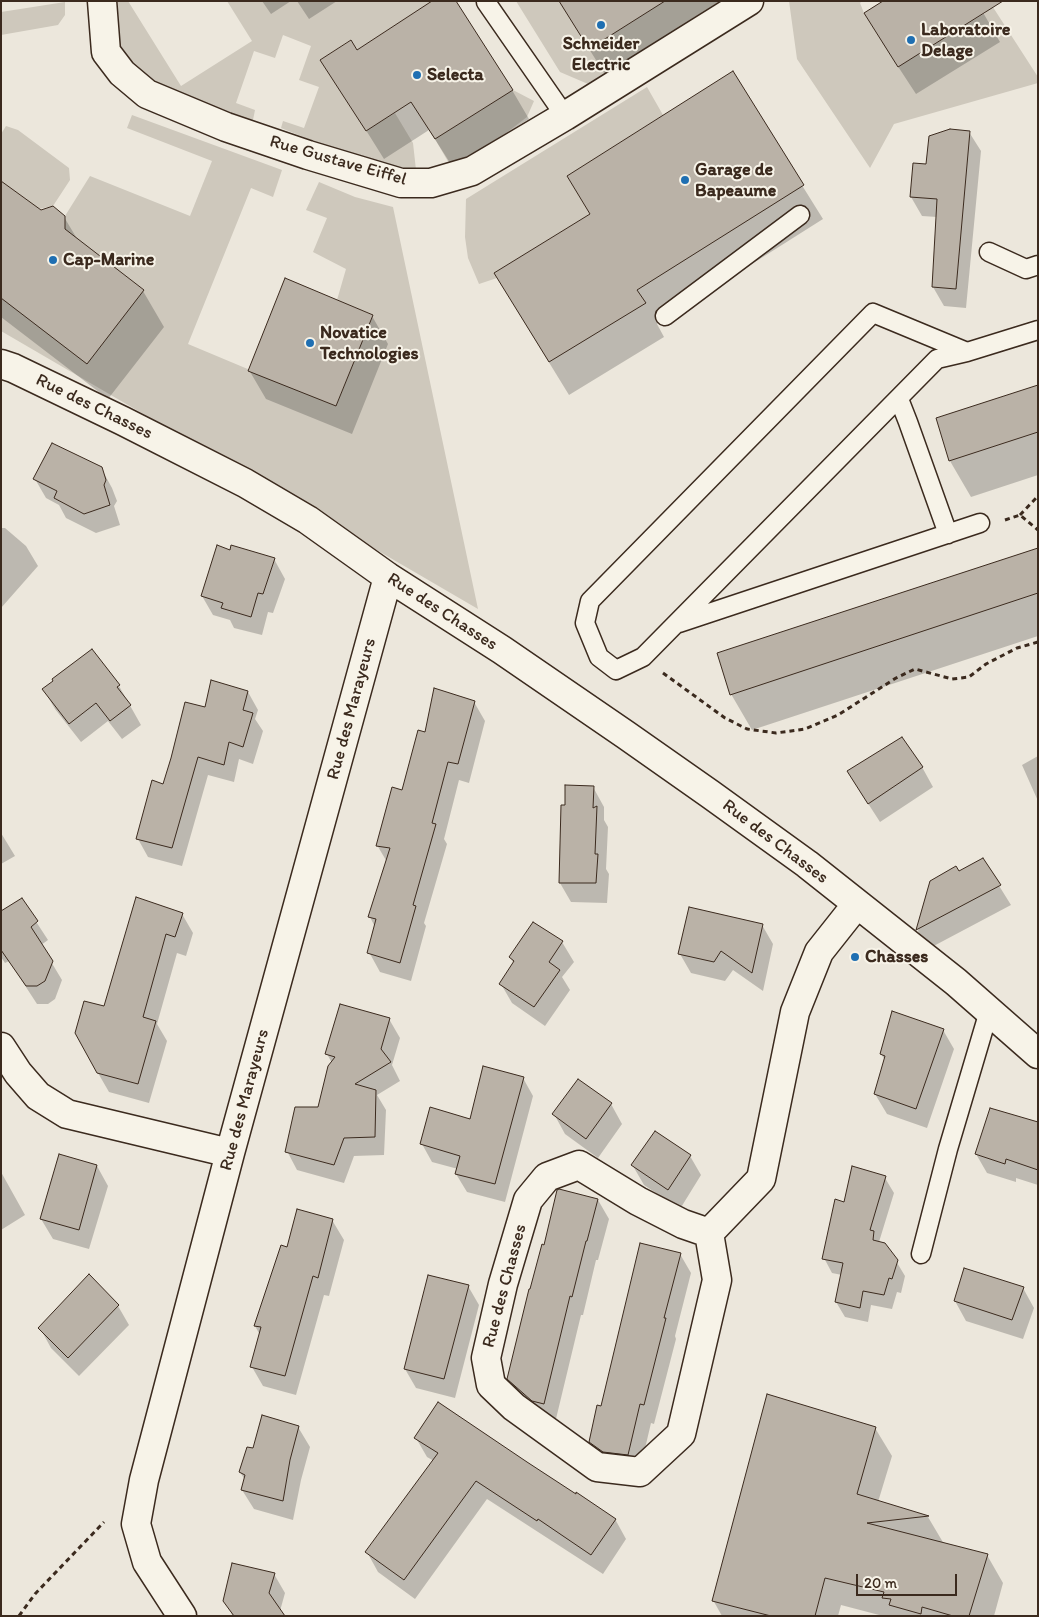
<!DOCTYPE html>
<style>
body{margin:0}
#map{position:relative;width:1039px;height:1617px;overflow:hidden;background:#ece7dc;font-family:Itim,sans-serif}
canvas{display:block}
.frame{position:absolute;inset:0;border:2px solid #3b2a1e;pointer-events:none}
.scale{position:absolute;left:856px;top:1574px;width:101px;height:22px;box-sizing:border-box;border:2px solid #3b2a1e;border-top:0;padding-left:6px;font-size:15px;line-height:18px;white-space:nowrap;color:#3b2a1e;-webkit-text-stroke:4px #f7f3e8;paint-order:stroke}
</style>
<div id="map">
<canvas width="1039" height="1617"></canvas>
<div class="frame"></div>
<div class="scale">20 m</div>
</div>
<script>
const c = document.querySelector('canvas').getContext('2d');
c.lineJoin = 'round';
function paint(path, color) { c.fillStyle = color; c.fill(path, 'evenodd'); }
const toPath = rows => new Path2D(rows.map(r => 'M' + r).join(''));
function strokePath(path, color, width, dash) { c.strokeStyle = color; c.lineWidth = width; c.lineCap = dash ? 'butt' : 'round'; c.setLineDash(dash || []); c.stroke(path); }
function label(font, color, halo, rows, align = 'center') {
  c.font = font + ' Itim,sans-serif'; c.lineWidth = 4; c.setLineDash([]); c.textBaseline = 'middle'; c.strokeStyle = halo; c.fillStyle = color; for (const [text, x, y, turn = 0] of rows) {
    c.save(); c.translate(x, y); c.rotate((+turn || 0) * Math.PI / 180); c.textAlign = isNaN(turn) ? turn : align; if (halo) c.strokeText(text, 0, 0); c.fillText(text, 0, 0); c.restore();
  }
}
const green = toPath([
 [111,1,128,1,181,86,252,41,227,1,432,1,357,50,350,40,320,60,366,131,395,113,413,143,416,170,385,167,346,154,281,128,283,121,304,128,319,87,299,80,311,46,283,35,275,58,254,51,236,103,255,110,253,120,169,93,132,70,111,33],
 [516,1,559,1,589,49,665,1,720,1,588,84,560,72],
 [789,1,862,1,860,3,864,13,898,67,985,13,989,1,1038,77,1038,83,894,124,870,168,797,59],
 [65,2,65,15,58,25,1,35,1,12],
 [647,87,663,115,567,176,590,214,494,273,497,278,479,284,468,258,465,237,466,199],
 [513,90,534,101,527,117,497,140,450,165,435,139],
 [132,115,282,170,273,197,251,188,188,344,336,406,373,315,337,300,346,269,313,252,327,218,306,210,319,182,355,197,393,207,478,609,1,331,1,298,144,290,65,230,65,216,90,176,190,216,212,161,127,128],
 [6,126,18,130,69,168,70,180,53,206,39,209,1,181,1,134]
]);
const shadow = toPath([
 [262,1,291,1,271,14],
 [297,1,337,1,309,19],
 [559,1,742,1,611,84],
 [981,9,1000,42,916,94,882,42],
 [357,51,512,90,529,119,452,166,429,130,384,159,322,60],
 [732,73,823,219,657,324,664,337,569,395,515,307,591,215],
 [969,132,981,151,966,308,944,306,933,287,937,217,922,216,911,197,927,166],
 [1,183,40,212,64,217,79,242,143,291,164,327,108,399,1,317],
 [372,316,388,344,352,434,266,399,249,370],
 [1038,386,1038,475,971,497,950,461,938,418],
 [101,468,112,488,117,501,114,506,120,525,96,533,66,518,59,505,46,498,35,479],
 [1,528,5,528,26,546,38,566,1,608],
 [230,552,274,559,285,579,273,613,268,612,262,635,234,628,230,620,213,615,202,596],
 [1038,555,1038,636,752,730,731,694],
 [119,686,141,725,122,739,108,721,81,742,55,709,44,690],
 [248,692,258,710,255,719,263,731,253,764,239,759,234,782,208,775,182,866,148,857,138,839,163,785,206,708],
 [474,702,485,721,469,783,459,780,444,839,447,844,424,923,426,926,411,981,380,972,369,952,375,927,370,917,387,862,377,845,403,792,426,733],
 [1038,756,1038,801,1022,765],
 [922,767,933,787,880,822,860,791],
 [593,787,604,807,604,820,608,827,606,869,609,874,607,903,571,902,560,883,563,806,567,806],
 [1,833,15,856,1,864],
 [983,860,1011,905,928,949,918,931,931,881,959,873],
 [22,900,48,940,41,945,62,980,55,999,48,1004,37,1004,9,961,5,963,1,957,1,913],
 [182,914,193,933,186,956,177,953,157,1024,167,1041,149,1103,109,1092,98,1073,105,1008],
 [533,923,562,942,574,962,562,977,570,990,545,1026,512,1003,501,984,514,964,510,957],
 [762,925,773,944,763,991,733,970,725,981,691,973,680,954],
 [389,1019,400,1038,392,1065,400,1081,377,1095,386,1110,384,1155,354,1156,344,1183,297,1170,287,1151,319,1108,332,1063,327,1054],
 [943,1030,954,1049,927,1128,887,1114,875,1094,885,1060,881,1054],
 [523,1078,533,1096,505,1202,467,1192,456,1174,458,1169,432,1162,422,1144,471,1121],
 [611,1104,622,1124,598,1158,565,1134,554,1114],
 [1038,1123,1038,1185,1016,1178,1016,1182,987,1173,976,1154],
 [690,1156,701,1175,680,1209,644,1185,633,1166],
 [97,1166,108,1186,89,1249,53,1239,41,1219],
 [1,1172,25,1215,1,1230],
 [885,1178,894,1193,879,1242,896,1261,905,1276,901,1293,897,1292,892,1309,871,1305,868,1322,845,1317,836,1302,842,1275,832,1273,824,1258,845,1204],
 [598,1200,609,1219,598,1260,596,1260,583,1315,581,1315,555,1423,520,1399,509,1379,545,1246],
 [332,1220,344,1240,329,1296,324,1295,296,1395,263,1386,252,1367,260,1335,255,1326,288,1248],
 [680,1254,691,1273,675,1336,676,1339,654,1424,651,1423,639,1474,601,1461,590,1441],
 [468,1286,479,1305,455,1398,416,1388,405,1369],
 [1023,1288,1034,1308,1023,1339,966,1321,955,1301],
 [118,1306,129,1325,79,1376,51,1348,40,1328],
 [298,1427,310,1447,301,1480,293,1520,254,1509,242,1490,245,1480,240,1472,254,1450],
 [875,1428,892,1456,878,1502,928,1517,944,1544,987,1555,1003,1583,994,1616,883,1616,841,1605,838,1616,722,1616,713,1600],
 [416,1438,526,1463,615,1519,626,1539,603,1574,487,1499,415,1599,378,1572,367,1552,434,1461,427,1457],
 [274,1574,285,1593,280,1611,283,1616,233,1616,225,1601]
]);
const building = toPath([
 [432,1,456,1,513,90,435,139,411,102,366,131,320,60,351,40,357,50,432,1],
 [559,1,665,1,589,49,559,1],
 [883,1,1003,1,898,67,864,13,883,1],
 [733,71,804,185,637,290,646,303,549,362,494,273,590,214,567,176,733,71],
 [950,129,970,131,956,289,932,287,937,199,910,197,913,163,926,164,929,136,950,129],
 [1,181,41,210,53,206,65,216,65,229,144,290,87,364,1,298,1,181],
 [285,278,373,315,336,406,248,371,285,278],
 [1038,385,1038,432,949,461,936,418,1038,385],
 [52,443,102,467,106,480,104,485,110,505,84,514,54,498,57,491,33,479,52,443],
 [217,545,230,550,231,545,275,558,263,594,258,593,251,617,221,608,223,603,201,596,217,545],
 [1038,548,1038,593,730,695,717,653,1038,548],
 [92,649,120,685,117,687,131,705,110,721,96,703,69,724,42,689,53,681,52,679,92,649],
 [211,680,248,691,243,710,253,713,243,747,229,742,224,765,198,757,172,848,136,839,152,780,163,784,171,758,185,702,205,707,211,680],
 [434,688,475,701,458,764,448,762,432,823,436,824,413,905,416,906,400,963,367,953,376,919,368,917,390,848,376,846,392,787,402,790,418,730,425,732,434,688],
 [902,737,923,767,868,804,847,771,902,737],
 [565,785,594,786,593,808,597,806,595,854,598,854,596,883,559,883,561,805,565,805,565,785],
 [983,858,1001,885,916,930,930,881,956,866,959,871,983,858],
 [136,897,183,913,175,937,166,934,143,1017,156,1021,138,1084,97,1073,75,1033,84,1001,104,1006,136,897],
 [22,898,38,921,31,927,53,961,45,981,37,986,26,986,1,950,1,911,22,898],
 [689,907,763,924,752,973,721,951,714,962,678,954,689,907],
 [533,922,563,941,549,962,560,970,534,1007,499,984,514,961,509,957,533,922],
 [340,1004,390,1018,381,1049,391,1062,355,1084,376,1090,375,1137,344,1138,334,1165,285,1152,295,1107,318,1107,328,1066,335,1057,325,1054,340,1004],
 [892,1011,944,1029,916,1109,874,1094,885,1056,880,1054,892,1011],
 [483,1066,524,1077,495,1184,455,1174,460,1156,420,1144,430,1107,470,1119,483,1066],
 [578,1079,612,1103,586,1139,552,1114,578,1079],
 [990,1108,1038,1122,1038,1170,1006,1159,1005,1164,975,1154,990,1108],
 [655,1131,691,1155,668,1190,631,1165,655,1131],
 [59,1154,97,1165,79,1230,40,1219,59,1154],
 [852,1166,886,1176,870,1230,874,1231,873,1240,885,1243,898,1260,892,1279,889,1278,884,1295,863,1291,860,1308,835,1302,843,1263,822,1259,835,1199,844,1202,852,1166],
 [559,1189,598,1199,587,1241,586,1241,572,1297,570,1296,544,1404,532,1401,507,1379,529,1289,530,1289,542,1244,544,1245,557,1190,559,1189],
 [297,1209,333,1219,318,1278,313,1276,285,1376,250,1367,261,1327,254,1326,281,1245,287,1247,297,1209],
 [640,1243,681,1253,664,1318,666,1318,644,1405,640,1404,628,1455,603,1452,589,1442,597,1405,601,1406,640,1243],
 [964,1268,1024,1287,1012,1320,954,1301,964,1268],
 [89,1274,119,1305,68,1358,38,1328,89,1274],
 [428,1275,469,1285,444,1379,404,1369,428,1275],
 [767,1394,876,1427,857,1494,929,1516,867,1523,988,1554,969,1616,953,1616,922,1607,921,1614,889,1605,891,1599,882,1598,884,1592,825,1578,815,1616,771,1616,712,1601,767,1394],
 [438,1402,527,1462,576,1494,576,1492,616,1519,591,1555,538,1519,537,1521,476,1481,404,1580,365,1552,438,1453,414,1438,438,1402],
 [262,1415,299,1426,290,1460,283,1501,241,1490,245,1475,239,1472,247,1447,253,1448,262,1415],
 [232,1563,275,1573,269,1593,285,1616,234,1616,223,1601,232,1563]
]);
const path = toPath([
 [1020,515,1038,496],
 [1005,520,1020,515,1038,530],
 [663,673,725,718,747,729,776,733,805,729,838,715,896,678,915,669,952,679,969,677,986,664,1017,648,1038,642],
 [19,1616,35,1594,104,1522]
]);
const lane = toPath([
 [486,2,565,116],
 [989,252,1026,269,1038,265],
 [665,316,800,215],
 [967,352,873,313,590,601,585,623,599,657,616,670,643,657,937,359,967,352,1038,330],
 [899,399,908,422,948,534],
 [679,623,980,523],
 [921,1254,948,1149,989,1011]
]);
const street = toPath([
 [102,1,106,52,122,73,147,94,226,127,308,155,401,183,431,183,472,171,565,116,749,1],
 [1,364,13,368,123,421,245,483,308,520,388,577,502,650,626,735,710,794,807,864,956,982,1038,1054],
 [1,1047,18,1073,38,1096,67,1114,230,1153],
 [709,1233,717,1280,681,1434,640,1472,597,1467,514,1407,491,1385,486,1358,503,1284,528,1200,547,1177,579,1165,638,1201,683,1224,709,1233,761,1179,795,1012,819,952,857,904],
 [182,1616,147,1562,136,1524,144,1480,230,1153,388,577]
]);
const markers = [
 [601,25,5,"#1f6fb2"],
 [911,40,5,"#1f6fb2"],
 [417,75,5,"#1f6fb2"],
 [685,180,5,"#1f6fb2"],
 [53,260,5,"#1f6fb2"],
 [310,343,5,"#1f6fb2"],
 [855,957,5,"#1f6fb2"]
];
const poiNames = [
 ["Laboratoire",921,30],
 ["Delage",921,51],
 ["Schneider",601,44,"center"],
 ["Electric",601,65,"center"],
 ["Selecta",427,75],
 ["Garage de",695,170],
 ["Bapeaume",695,191],
 ["Cap-Marine",63,260],
 ["Novatice",320,333],
 ["Technologies",320,354],
 ["Chasses",865,957]
];
const streetNames = [
 ["Rue Gustave Eiffel",338,161,16],
 ["Rue des Chasses",94,407,26],
 ["Rue des Chasses",442,612,33],
 ["Rue des Marayeurs",352,709,-75],
 ["Rue des Chasses",775,842,37],
 ["Rue des Marayeurs",245,1100,-75],
 ["Rue des Chasses",505,1286,-75]
];
paint(green, '#cec8bc');
paint(shadow, '#0003');
paint(building, '#bab2a7');
strokePath(building, '#3b2a1e', 1);
strokePath(lane, '#3b2a1e', 21);
strokePath(street, '#3b2a1e', 31);
strokePath(path, '#3b2a1e', 3, [5, 4]);
strokePath(lane, '#f7f3e8', 18);
strokePath(street, '#f7f3e8', 28);
for (const [x, y, r, color] of markers) { const dot = new Path2D(); dot.arc(x, y, r, 0, 2 * Math.PI); c.fillStyle = color; c.fill(dot); strokePath(dot, '#f7f3e8', 2); }
label('bold 18px', '#3b2a1e', '#f7f3e8', poiNames, 'left');
label('18px', '#3b2a1e', '#f7f3e8', streetNames);
</script>
